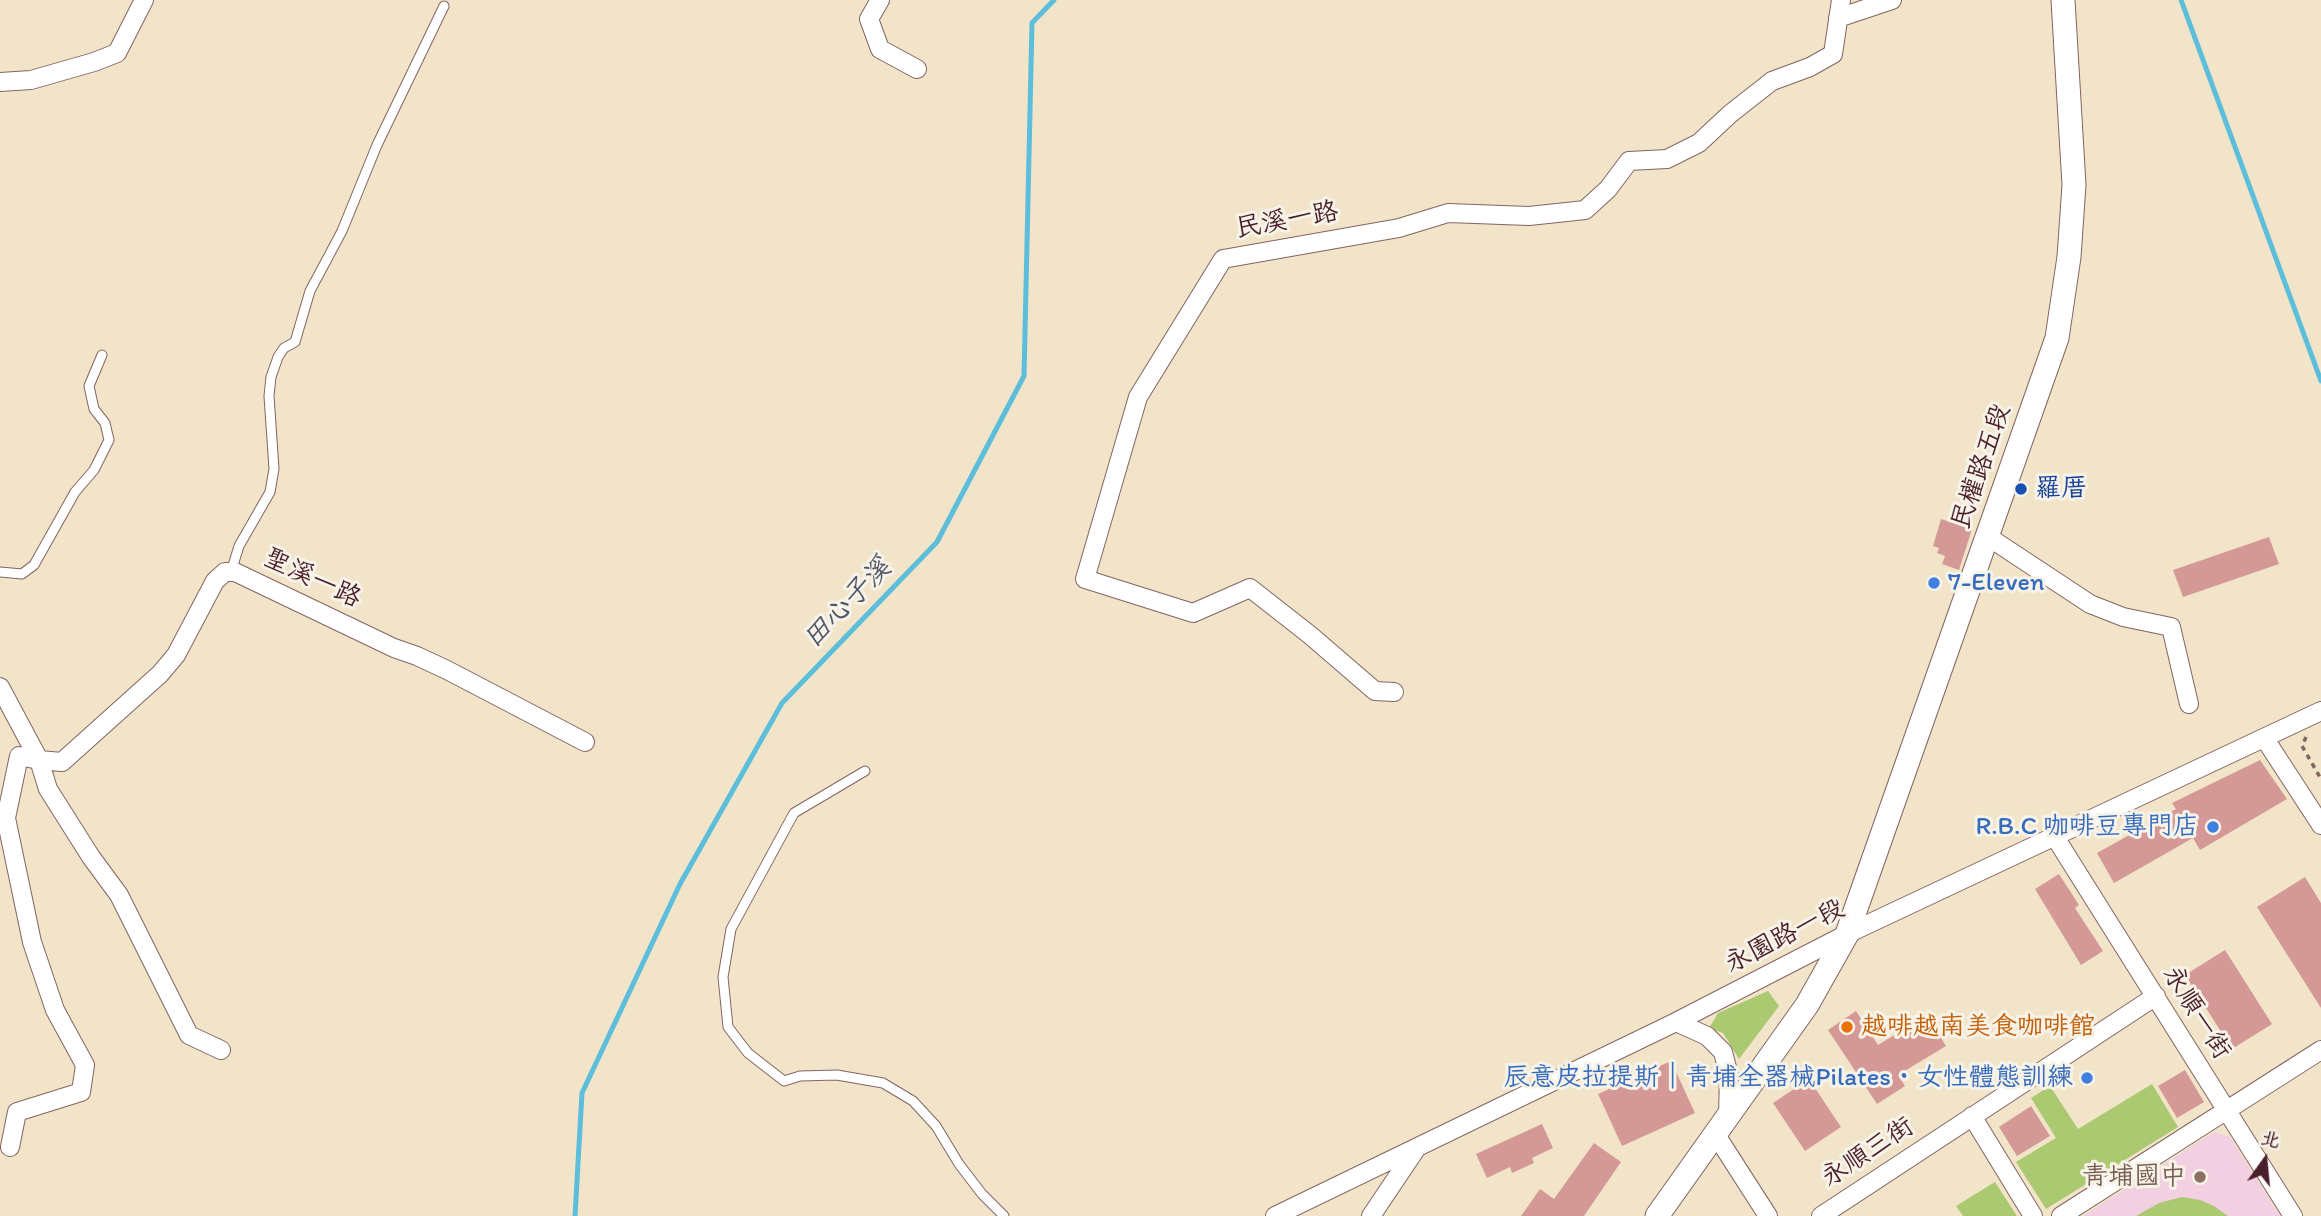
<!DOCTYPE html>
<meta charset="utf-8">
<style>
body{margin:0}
#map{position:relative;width:2321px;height:1216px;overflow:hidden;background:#f1e4c9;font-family:Itim,"LXGW WenKai TC",sans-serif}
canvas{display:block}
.north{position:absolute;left:2230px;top:1125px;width:70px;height:70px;-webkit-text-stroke:5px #f7f3e8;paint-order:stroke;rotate:15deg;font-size:19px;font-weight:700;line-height:28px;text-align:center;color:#4a1f2b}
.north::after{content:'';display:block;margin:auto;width:24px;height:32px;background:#4a1f2b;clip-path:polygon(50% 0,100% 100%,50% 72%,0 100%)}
</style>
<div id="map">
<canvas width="2321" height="1216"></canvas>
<div class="north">北</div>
</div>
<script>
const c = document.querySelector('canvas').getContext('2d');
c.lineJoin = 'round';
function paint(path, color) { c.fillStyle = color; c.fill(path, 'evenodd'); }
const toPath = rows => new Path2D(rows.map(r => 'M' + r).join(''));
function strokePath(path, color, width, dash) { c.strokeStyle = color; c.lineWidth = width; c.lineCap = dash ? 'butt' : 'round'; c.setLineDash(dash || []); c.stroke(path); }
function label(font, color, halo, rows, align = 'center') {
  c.font = font + ' Itim,"LXGW WenKai TC",sans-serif'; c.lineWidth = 6; c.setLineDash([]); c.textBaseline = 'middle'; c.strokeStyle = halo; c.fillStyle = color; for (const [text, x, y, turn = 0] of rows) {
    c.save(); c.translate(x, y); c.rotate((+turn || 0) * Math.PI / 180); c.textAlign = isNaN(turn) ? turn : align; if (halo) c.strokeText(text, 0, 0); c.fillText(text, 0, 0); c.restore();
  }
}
const built = toPath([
 [2214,1132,2230,1137,2280,1216,2083,1216]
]);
const green = toPath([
 [1768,991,1779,1006,1739,1059,1723,1033,1709,1028,1718,1013],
 [2152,1084,2178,1127,2046,1209,2016,1162,2056,1138,2031,1098,2050,1086,2078,1129],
 [1995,1182,2017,1216,1963,1216,1956,1206],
 [2182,1197,2200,1200,2214,1206,2228,1216,2136,1216,2159,1203]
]);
const stream = toPath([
 [2181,0,2321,381],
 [575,1216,582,1093,680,884,782,703,937,542,1024,376,1032,23,1054,0]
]);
const building = toPath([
 [1941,519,1972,529,1959,570,1942,564,1945,556,1937,553,1939,548,1933,546],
 [2269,537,2279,564,2183,597,2173,570],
 [2260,760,2287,799,2200,850,2193,838,2114,883,2097,853,2176,809,2172,803],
 [2059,874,2079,905,2075,908,2103,951,2081,965,2035,889],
 [2305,877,2321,903,2321,1008,2257,907],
 [2225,950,2272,1024,2232,1049,2185,975],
 [1856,1011,1878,1045,1927,1015,1946,1046,1898,1075,1905,1086,1877,1104,1828,1030],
 [1671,1061,1695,1113,1622,1146,1598,1094],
 [2185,1070,2204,1102,2177,1118,2158,1086],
 [1809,1079,1841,1127,1805,1151,1773,1103],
 [2031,1106,2050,1136,2017,1156,1999,1127],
 [1542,1124,1553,1148,1532,1158,1534,1163,1512,1173,1510,1167,1487,1178,1476,1154],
 [1594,1143,1621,1162,1584,1216,1521,1216,1540,1189,1554,1199]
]);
const path = toPath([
 [2306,737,2302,746,2321,779]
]);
const service = toPath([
 [0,572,22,574,34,565,75,492,94,470,109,440,105,423,94,409,89,386,102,355],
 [231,572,239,546,270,492,274,469,269,396,271,377,278,357,284,348,295,342,310,291,342,231,377,145,444,6],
 [865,771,794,813,731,929,723,977,728,1027,748,1053,784,1081,800,1076,837,1075,883,1083,913,1101,936,1126,959,1164,982,1194,1004,1216]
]);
const minor = toPath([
 [880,0,869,19,880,49,917,69],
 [1838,18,1892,0],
 [0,82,31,80,94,62,117,53,144,0],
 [1987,536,2090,604,2123,617,2171,627,2189,704],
 [0,687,39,760,62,762,160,674,176,655,215,581,225,572,235,572,394,648,417,656,447,670,585,742],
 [1394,692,1375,691,1310,635,1250,588,1193,613,1085,579,1138,397,1223,259,1399,228,1448,213,1529,216,1585,210,1608,189,1629,161,1667,159,1699,143,1730,114,1772,81,1810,67,1833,54,1841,0],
 [2265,739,2321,825],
 [2055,837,2293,1216],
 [1676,1022,1707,1036,1723,1052,1729,1075,1728,1117],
 [1972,1116,2033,1216],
 [1716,1135,1768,1216],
 [10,1147,17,1112,81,1092,85,1065,55,1010,32,942,6,818,19,756,39,760,48,789,91,857,119,895,189,1035,221,1050],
 [1275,1216,1676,1022,1847,934,2321,711],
 [1371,1216,1416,1149],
 [1821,1216,2156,996],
 [2061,1216,2321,1050]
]);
const tertiary = toPath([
 [1657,1216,1807,1005,1847,934,2057,338,2069,257,2074,185,2063,0]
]);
const markers = [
 [2021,489,7,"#1a4fb4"],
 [1934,583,7,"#3f7fe0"],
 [2213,827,7,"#3f7fe0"],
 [1847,1027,7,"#e8710a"],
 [2087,1078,7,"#3f7fe0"],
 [2200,1177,7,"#8d6e63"]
];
const streetNames = [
 ["民溪一路",1287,221,-10],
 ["民權路五段",1982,467,-71],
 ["聖溪一路",312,579,25],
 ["永園路一段",1785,937,-27],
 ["永順一街",2196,1013,58],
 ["永順三街",1868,1153,-33]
];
const transitNames = [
 ["羅厝",2035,489]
];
const shopNames = [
 ["7-Eleven",1948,583,"left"],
 ["R.B.C 咖啡豆專門店",2199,827],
 ["辰意皮拉提斯｜青埔全器械Pilates・女性體態訓練",2073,1078]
];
const foodNames = [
 ["越啡越南美食咖啡館",1861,1027]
];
const educationNames = [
 ["青埔國中",2186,1177]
];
const waterNames = [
 ["田心子溪",848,604,-46]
];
paint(built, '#f2cfe1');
paint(green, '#aac971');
strokePath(stream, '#5cbeda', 5);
paint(building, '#d49997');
strokePath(service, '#846462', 11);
strokePath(minor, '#846462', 20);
strokePath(tertiary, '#846462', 25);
strokePath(path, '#846462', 3.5, [5, 5]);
strokePath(service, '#fff', 9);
strokePath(minor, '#fff', 18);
strokePath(tertiary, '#fff', 23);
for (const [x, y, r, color] of markers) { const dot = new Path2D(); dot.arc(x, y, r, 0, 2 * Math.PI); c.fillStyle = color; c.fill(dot); strokePath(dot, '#f7f3e8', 2.5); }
label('26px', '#4a1f2b', '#f7f3e8', streetNames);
label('26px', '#164399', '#f7f3e8', transitNames, 'left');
label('26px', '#366cbe', '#f7f3e8', shopNames, 'right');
label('26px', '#c56008', '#f7f3e8', foodNames, 'left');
label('26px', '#785e54', '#f7f3e8', educationNames, 'right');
label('italic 28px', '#505768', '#f7f3e8', waterNames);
</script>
